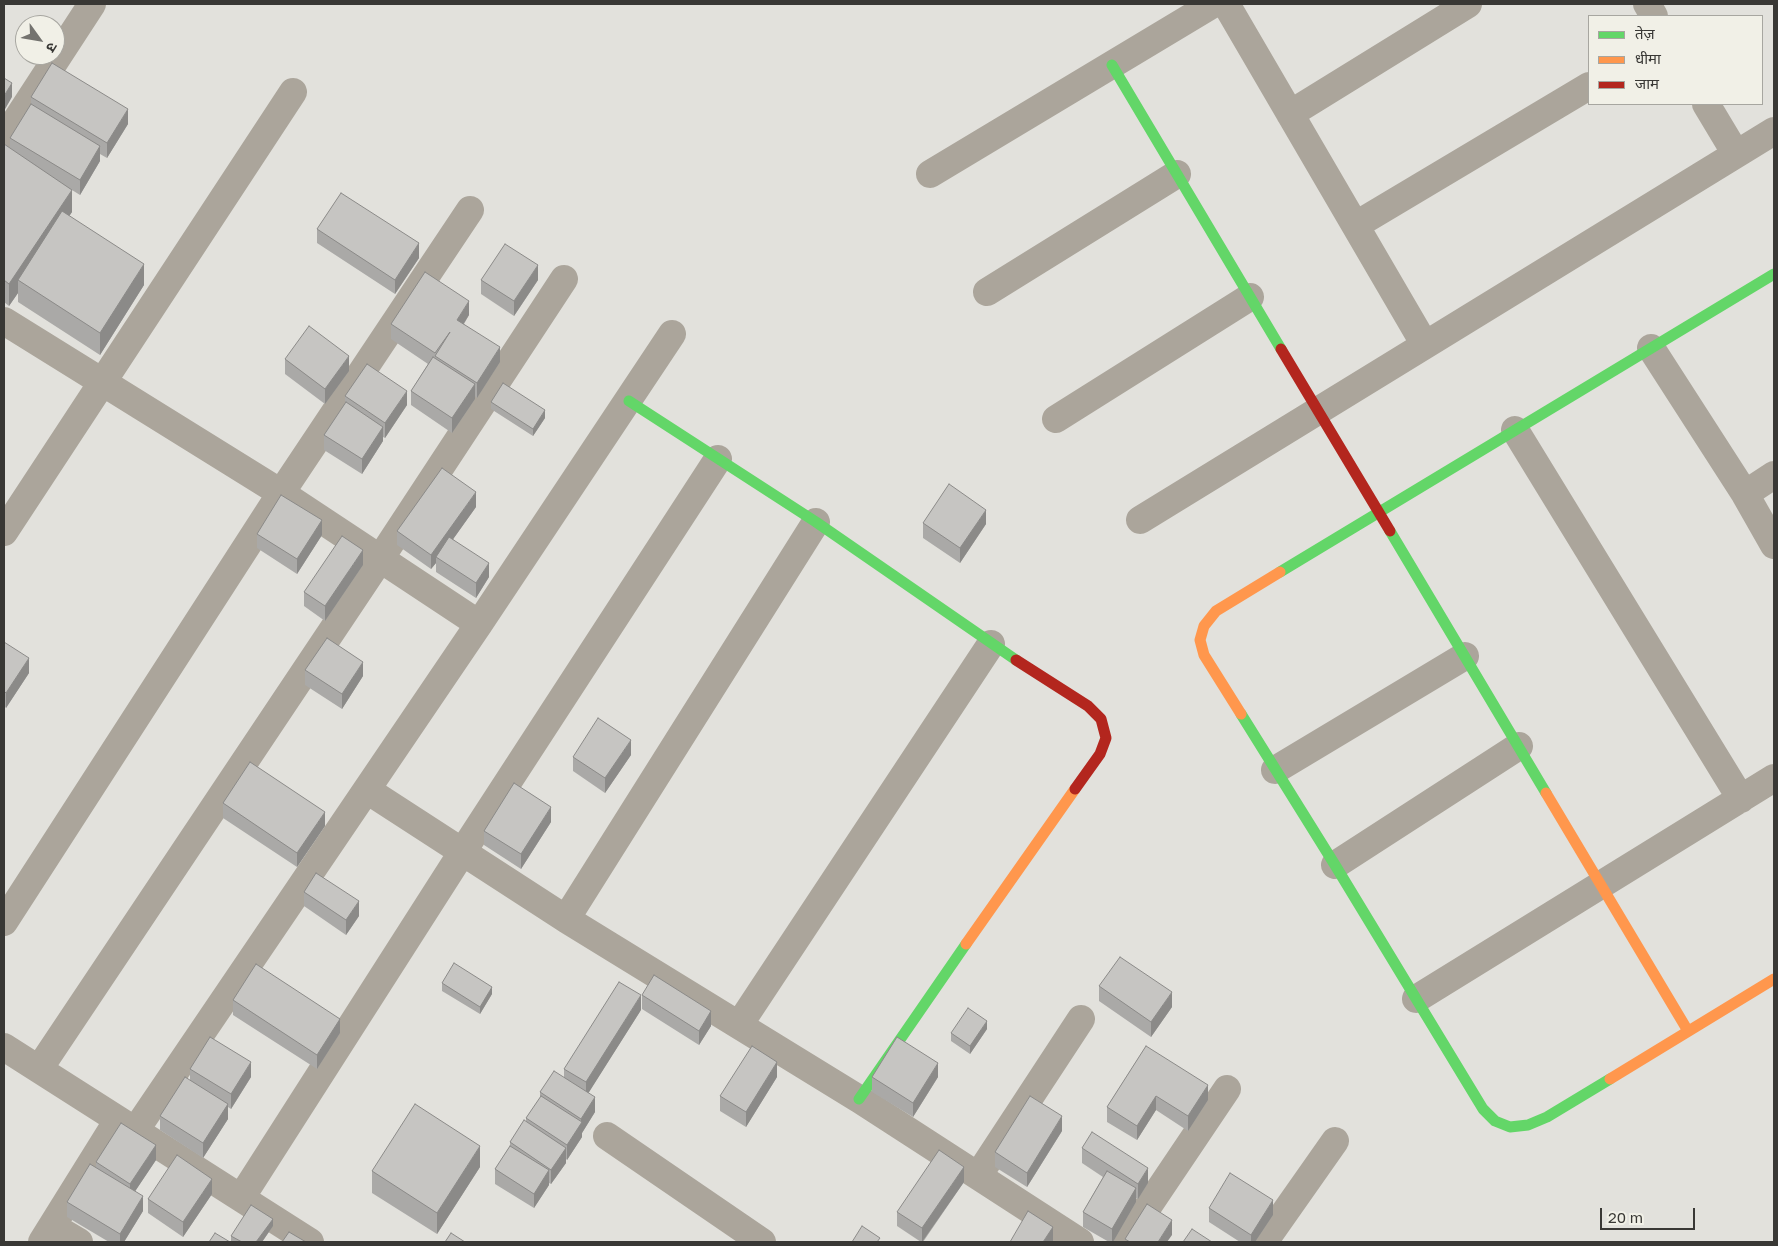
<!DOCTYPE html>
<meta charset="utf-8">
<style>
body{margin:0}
#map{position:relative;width:1778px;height:1246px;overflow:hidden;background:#e2e1dc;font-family:"Golos Text","Noto Sans Devanagari",sans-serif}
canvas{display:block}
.frame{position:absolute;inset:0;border:5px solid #393835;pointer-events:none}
.legend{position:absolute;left:1588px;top:15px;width:175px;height:90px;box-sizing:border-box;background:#f1f0e7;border:1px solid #a7a6a0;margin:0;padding:6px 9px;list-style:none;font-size:15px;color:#393835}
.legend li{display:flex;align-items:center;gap:10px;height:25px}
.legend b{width:25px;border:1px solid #a7a6a0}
.north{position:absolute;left:15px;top:15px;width:50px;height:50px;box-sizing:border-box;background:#f1f0e7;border:1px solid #a7a6a0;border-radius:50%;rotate:122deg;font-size:14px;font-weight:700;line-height:20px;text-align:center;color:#393835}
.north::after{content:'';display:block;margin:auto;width:18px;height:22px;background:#74736f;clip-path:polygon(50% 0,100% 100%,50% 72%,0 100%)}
.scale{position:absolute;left:1600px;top:1208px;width:95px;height:22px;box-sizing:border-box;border:2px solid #393835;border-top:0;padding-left:6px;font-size:15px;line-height:18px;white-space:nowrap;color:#393835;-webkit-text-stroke:4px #f1f0e7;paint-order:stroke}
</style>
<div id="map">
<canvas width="1778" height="1246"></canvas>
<div class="frame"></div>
<ul class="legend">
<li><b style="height:6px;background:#63d668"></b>तेज़</li>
<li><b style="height:6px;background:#ff974d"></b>धीमा</li>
<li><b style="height:6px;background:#b3261e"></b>जाम</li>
</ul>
<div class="north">उ</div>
<div class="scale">20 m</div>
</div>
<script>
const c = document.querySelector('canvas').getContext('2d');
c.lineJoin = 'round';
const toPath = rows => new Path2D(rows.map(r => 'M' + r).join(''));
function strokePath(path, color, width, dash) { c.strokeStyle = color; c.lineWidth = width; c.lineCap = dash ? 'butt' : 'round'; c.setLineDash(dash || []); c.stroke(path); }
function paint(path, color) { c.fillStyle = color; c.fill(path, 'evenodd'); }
const street = toPath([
 [1226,4,1425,345],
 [1647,4,1654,16],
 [1706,104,1736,154],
 [1290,114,1468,4],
 [4,139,92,4],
 [930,174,1213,4],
 [1356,225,1589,86],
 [987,292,1177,174],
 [4,321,281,493,479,624],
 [1651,348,1745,494,1774,545],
 [1056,419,1250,297],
 [1515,430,1741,799],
 [1745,494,1774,475],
 [1140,520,1774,131],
 [4,532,293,92],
 [1275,770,1465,656],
 [367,790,566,919,859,1099,1080,1242],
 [1335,865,1519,746],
 [566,919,816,522],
 [4,922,281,493,470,210],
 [1416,999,1774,778],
 [739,1025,991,644],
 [4,1047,310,1242],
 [39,1069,380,559,564,279],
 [135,1131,479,624,672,334],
 [607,1136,762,1242],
 [978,1176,1081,1019],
 [241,1198,463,851,718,459],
 [52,1226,79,1242],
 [42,1242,118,1120],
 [1124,1242,1227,1089],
 [1264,1242,1335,1141]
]);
const fast = toPath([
 [1112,65,1281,349],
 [629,401,816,522,1016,660],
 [1390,531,1546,793],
 [1280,572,1774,274],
 [1241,714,1335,865,1483,1109,1495,1121,1510,1127,1528,1125,1547,1117,1610,1079],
 [859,1099,966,944]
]);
const slow = toPath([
 [1241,714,1204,655,1200,640,1204,626,1216,611,1280,572],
 [1546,793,1688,1031],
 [966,944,1075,789],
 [1610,1079,1774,979]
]);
const jam = toPath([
 [1281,349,1390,531],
 [1016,660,1088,706,1101,719,1106,738,1100,754,1075,789]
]);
const wall = toPath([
 [31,97,128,124,107,158,100,154,100,161,80,195,72,190,72,212,69,216,144,285,100,355,18,302,18,293,9,306,4,302,4,144,10,148,10,138,31,104],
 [317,229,419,258,395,294,317,243],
 [481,280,538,280,514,316,481,294],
 [469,315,464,324,500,362,477,398,475,396,475,399,452,433,411,405,411,391,428,364,391,339,391,324],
 [285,359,349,371,325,404,285,374],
 [345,396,407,405,385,438,383,437,383,441,362,474,324,450,324,435,345,403],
 [491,402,545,418,533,436,491,409],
 [476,507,453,539,489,577,476,598,436,572,436,563,431,569,397,545,397,531],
 [923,523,986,524,960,563,923,538],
 [257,534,322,535,297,574,257,548],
 [363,565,325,621,304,606,304,592],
 [4,642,29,673,6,708,4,706],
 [305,670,363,676,342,709,305,685],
 [631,755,605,793,573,771,573,757],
 [223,803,325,826,297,867,223,818],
 [551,822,521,869,484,845,484,831],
 [304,892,359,916,346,935,304,906],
 [442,983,492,994,480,1014,442,991],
 [1099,986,1172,1007,1151,1037,1099,1001],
 [642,995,711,1026,699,1045,642,1009],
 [233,1000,340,1033,317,1069,233,1015],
 [641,1010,588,1093,595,1112,582,1133,582,1137,567,1160,566,1159,566,1163,551,1184,549,1183,549,1185,534,1208,495,1184,495,1169,510,1146,510,1142,526,1121,526,1118,540,1098,540,1092,564,1078,564,1069],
 [987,1029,970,1054,951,1041,951,1033],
 [1146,1046,1208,1100,1188,1131,1156,1110,1137,1140,1107,1122,1107,1107],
 [190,1069,251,1077,231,1109,228,1107,228,1119,203,1158,160,1130,160,1116,190,1080],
 [777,1077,746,1127,720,1111,720,1096],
 [872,1077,938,1077,913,1117,872,1092],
 [1062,1131,1027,1187,995,1167,995,1152],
 [1082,1148,1148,1183,1138,1199,1136,1198,1136,1202,1113,1242,1109,1242,1083,1227,1083,1212,1103,1177,1082,1163],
 [156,1160,135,1191,143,1211,124,1242,109,1242,67,1217,67,1202,96,1168,96,1162],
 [480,1167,437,1234,372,1193,372,1171],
 [964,1182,923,1242,921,1242,897,1226,897,1212],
 [212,1194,183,1237,148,1213,148,1199],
 [1209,1208,1273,1215,1255,1242,1240,1242,1209,1222],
 [273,1226,262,1242,231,1242,231,1236]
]);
const shadedWall = toPath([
 [12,83,12,97,4,111,4,96],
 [128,109,128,124,107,158,107,143],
 [100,146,100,161,80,195,80,180],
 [72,190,72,212,24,284,18,280,18,293,9,306,9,284],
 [419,243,419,258,395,294,395,280],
 [144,264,144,285,100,355,100,333],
 [538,265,538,280,514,316,514,301],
 [469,301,469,315,457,334,457,320],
 [500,347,500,362,477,398,477,383],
 [349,356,349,371,325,404,325,389],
 [475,384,475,399,452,433,452,418],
 [407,391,407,405,385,438,385,423],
 [545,410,545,418,533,436,533,429],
 [5,426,5,441,4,443,4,428],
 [383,427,383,441,362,474,362,459],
 [476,492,476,507,439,559,436,557,436,563,431,569,431,555],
 [986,510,986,524,960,563,960,548],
 [322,520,322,535,297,574,297,559],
 [363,550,363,565,325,621,325,606],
 [489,563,489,577,476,598,476,583],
 [29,658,29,673,6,708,6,693],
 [363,662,363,676,342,709,342,694],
 [631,740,631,755,605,793,605,778],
 [551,807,551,822,521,869,521,854],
 [325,812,325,826,297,867,297,853],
 [359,901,359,916,346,935,346,920],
 [492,987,492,994,480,1014,480,1007],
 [1172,992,1172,1007,1151,1037,1151,1022],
 [641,995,641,1010,586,1097,586,1082],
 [711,1011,711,1026,699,1045,699,1031],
 [340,1019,340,1033,317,1069,317,1055],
 [987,1021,987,1029,970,1054,970,1046],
 [251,1062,251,1077,231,1109,231,1094],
 [777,1062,777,1077,746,1127,746,1112],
 [938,1063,938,1077,913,1117,913,1103],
 [1208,1085,1208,1100,1188,1131,1188,1116],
 [1156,1096,1156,1110,1137,1140,1137,1126],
 [595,1097,595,1112,582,1133,582,1137,567,1160,567,1145,581,1123,581,1119],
 [228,1104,228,1119,203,1158,203,1143],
 [1062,1116,1062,1131,1027,1187,1027,1173],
 [156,1145,156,1160,130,1199,130,1184],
 [480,1146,480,1167,437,1234,437,1213],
 [566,1148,566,1163,551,1184,551,1170],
 [964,1167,964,1182,922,1242,922,1228],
 [1148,1168,1148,1183,1138,1199,1138,1184],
 [549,1170,549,1185,534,1208,534,1194],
 [212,1179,212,1194,183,1237,183,1222],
 [1136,1188,1136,1202,1113,1242,1112,1242,1112,1229],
 [143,1196,143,1211,124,1242,120,1242,120,1234],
 [1273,1200,1273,1215,1255,1242,1251,1242,1251,1235],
 [273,1219,273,1226,262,1242,256,1242],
 [1172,1220,1172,1235,1167,1242,1158,1242],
 [1053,1227,1053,1241,1052,1242,1043,1242]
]);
const building = toPath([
 [52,63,128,109,107,143,31,97,52,63],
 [4,78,12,83,4,96,4,78],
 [31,104,100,146,80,180,10,138,31,104],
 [4,144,72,190,9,284,4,280,4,144],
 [341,193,419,243,395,280,317,229,341,193],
 [62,211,144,264,100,333,18,280,62,211],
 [505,244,538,265,514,301,481,280,505,244],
 [425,272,469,301,457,320,500,347,477,383,435,356,450,332,435,353,391,324,425,272],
 [309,326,349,356,325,389,285,359,309,326],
 [433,357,475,384,452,418,411,391,433,357],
 [367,364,407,391,385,423,345,396,367,364],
 [503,383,545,410,533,429,491,402,503,383],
 [346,402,383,427,362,459,324,435,346,402],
 [442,468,476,492,431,555,397,531,442,468],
 [949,484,986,510,960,548,923,523,949,484],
 [281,495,322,520,297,559,257,534,281,495],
 [342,536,363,550,325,606,304,592,342,536],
 [449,537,489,563,476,583,436,557,449,537],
 [327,638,363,662,342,694,305,670,327,638],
 [4,642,29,658,6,693,4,691,4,642],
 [598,718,631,740,605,778,573,757,598,718],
 [250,762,325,812,297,853,223,803,250,762],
 [514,783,551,807,521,854,484,831,514,783],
 [316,873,359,901,346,920,304,892,316,873],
 [1120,957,1172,992,1151,1022,1099,986,1120,957],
 [454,963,492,987,480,1007,442,983,454,963],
 [256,964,340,1019,317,1055,233,1000,256,964],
 [654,975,711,1011,699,1031,642,995,654,975],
 [619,982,641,995,586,1082,564,1069,619,982],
 [968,1008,987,1021,970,1046,951,1033,968,1008],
 [210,1037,251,1062,231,1094,190,1069,210,1037],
 [897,1037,938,1063,913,1103,872,1077,897,1037],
 [752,1046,777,1062,746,1112,720,1096,752,1046],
 [1146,1046,1208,1085,1188,1116,1156,1096,1137,1126,1107,1107,1146,1046],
 [554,1071,595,1097,581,1119,540,1092,554,1071],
 [185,1077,228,1104,203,1143,160,1116,185,1077],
 [541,1096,582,1122,567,1145,526,1118,541,1096],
 [1030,1096,1062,1116,1027,1173,995,1152,1030,1096],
 [415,1104,480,1146,437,1213,372,1171,415,1104],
 [524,1120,566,1148,551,1170,510,1142,524,1120],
 [121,1123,156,1145,130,1184,96,1162,121,1123],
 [1092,1132,1148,1168,1138,1184,1082,1148,1092,1132],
 [510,1146,549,1170,534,1194,495,1169,510,1146],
 [939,1150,964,1167,922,1228,897,1212,939,1150],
 [177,1155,212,1179,183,1222,148,1199,177,1155],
 [90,1164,143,1196,120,1234,67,1202,90,1164],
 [1107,1171,1136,1188,1112,1229,1083,1212,1107,1171],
 [1230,1173,1273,1200,1251,1235,1209,1208,1230,1173],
 [1147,1204,1172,1220,1158,1242,1130,1242,1125,1239,1147,1204],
 [251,1205,273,1219,256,1242,242,1242,231,1236,251,1205],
 [1028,1211,1053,1227,1043,1242,1010,1242,1028,1211],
 [862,1226,880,1238,877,1242,852,1242,862,1226],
 [1192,1229,1212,1242,1183,1242,1192,1229],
 [289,1232,306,1242,282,1242,289,1232],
 [215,1233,230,1242,209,1242,215,1233],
 [451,1233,465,1242,445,1242,451,1233]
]);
strokePath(street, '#aba59b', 28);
strokePath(fast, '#63d668', 11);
strokePath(slow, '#ff974d', 11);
strokePath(jam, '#b3261e', 11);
paint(wall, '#aaa9a7');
paint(shadedWall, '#8b8a88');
paint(building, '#c6c5c2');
strokePath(building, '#8b8a88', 1);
</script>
